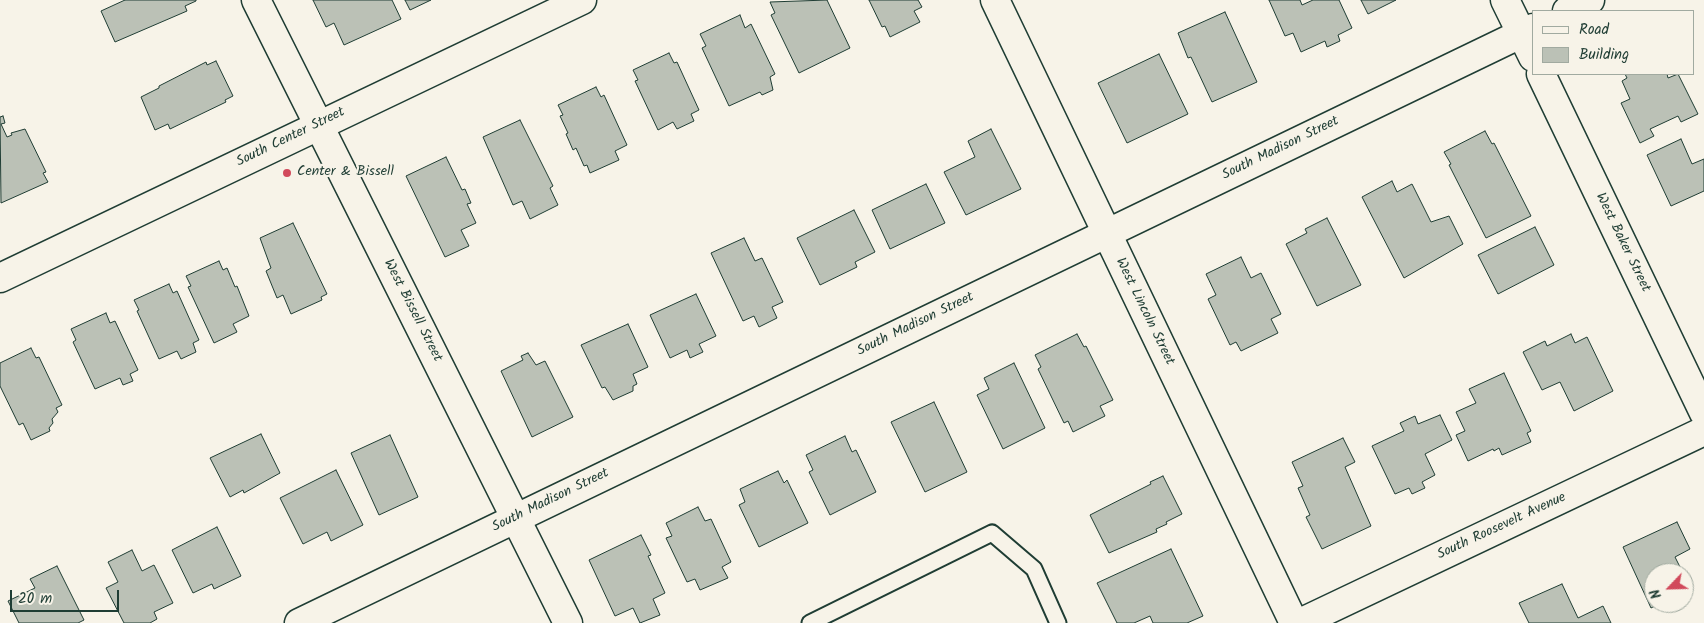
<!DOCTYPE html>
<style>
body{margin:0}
#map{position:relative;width:1704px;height:623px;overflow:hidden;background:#f7f3e8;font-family:Kalam,sans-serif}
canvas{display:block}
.legend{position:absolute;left:1532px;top:10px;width:162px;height:65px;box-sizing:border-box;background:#f7f3e8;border:1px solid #a1aaa0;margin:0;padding:6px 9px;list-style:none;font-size:15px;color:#1f3d34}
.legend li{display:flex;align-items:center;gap:10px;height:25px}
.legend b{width:25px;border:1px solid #a1aaa0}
.north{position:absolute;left:1644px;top:563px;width:50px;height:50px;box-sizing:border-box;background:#f7f3e8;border:1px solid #a1aaa0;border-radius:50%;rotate:246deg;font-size:14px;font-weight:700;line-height:20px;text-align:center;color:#1f3d34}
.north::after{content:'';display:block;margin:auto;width:18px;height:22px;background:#d1495b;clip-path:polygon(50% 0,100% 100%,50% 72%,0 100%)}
.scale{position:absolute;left:10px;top:590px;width:109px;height:22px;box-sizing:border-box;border:2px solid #1f3d34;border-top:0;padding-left:6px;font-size:15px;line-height:18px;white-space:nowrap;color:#1f3d34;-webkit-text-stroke:4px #f7f3e8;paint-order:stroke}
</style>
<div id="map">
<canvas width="1704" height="623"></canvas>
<ul class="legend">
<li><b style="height:6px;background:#f7f3e8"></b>Road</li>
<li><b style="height:14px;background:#bbc1b6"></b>Building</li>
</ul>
<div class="north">N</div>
<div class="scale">20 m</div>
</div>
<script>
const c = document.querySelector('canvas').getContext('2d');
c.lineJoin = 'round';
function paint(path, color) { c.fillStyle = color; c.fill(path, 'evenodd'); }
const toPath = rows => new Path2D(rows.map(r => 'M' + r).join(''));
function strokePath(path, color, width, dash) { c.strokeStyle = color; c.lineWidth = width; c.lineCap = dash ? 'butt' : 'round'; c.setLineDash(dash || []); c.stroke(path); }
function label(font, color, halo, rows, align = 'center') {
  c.font = font + ' Kalam,sans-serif'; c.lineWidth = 4.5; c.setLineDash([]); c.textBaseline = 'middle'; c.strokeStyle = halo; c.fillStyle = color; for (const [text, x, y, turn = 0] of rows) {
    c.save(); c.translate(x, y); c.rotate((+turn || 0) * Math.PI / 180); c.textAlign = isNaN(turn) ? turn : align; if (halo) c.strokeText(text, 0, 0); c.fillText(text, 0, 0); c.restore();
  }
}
const building = toPath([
 [125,0,196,0,196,1,185,6,187,11,115,42,101,11,125,0],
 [313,0,392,0,401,19,344,45,334,23,326,27,313,0],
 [405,0,431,0,410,10,405,0],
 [827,0,850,48,799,73,771,15,775,13,770,2,827,0],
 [869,0,918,0,922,7,914,11,920,22,890,37,885,26,882,27,869,0],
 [1269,0,1300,0,1302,5,1313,0,1339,0,1352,28,1338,35,1340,41,1327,47,1325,41,1301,52,1293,33,1285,36,1269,0],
 [1361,0,1396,0,1368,14,1361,0],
 [1225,12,1257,82,1212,102,1191,57,1188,58,1178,33,1225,12],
 [740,15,745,28,751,24,775,74,770,77,773,90,762,95,760,92,729,106,702,48,706,46,700,34,740,15],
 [669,53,674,63,677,62,699,110,691,114,694,121,677,129,673,122,658,130,635,81,638,80,633,70,669,53],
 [1159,54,1188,114,1127,143,1098,83,1159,54],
 [216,61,233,96,225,100,226,102,170,129,168,124,155,130,141,97,159,88,159,86,206,62,207,65,216,61],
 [1625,74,1667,74,1668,78,1678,74,1698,114,1681,122,1678,116,1650,129,1654,136,1640,143,1621,103,1630,99,1622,81,1627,78,1625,74],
 [596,87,601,97,604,95,627,145,615,151,619,160,590,173,587,165,584,166,576,148,573,150,566,134,568,133,560,116,563,115,558,105,596,87],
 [3,116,5,123,1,124,7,137,12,135,11,133,25,129,46,172,43,173,48,182,1,203,0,117,3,116],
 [520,120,553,186,550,188,558,205,530,219,522,201,513,205,483,137,520,120],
 [991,129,1021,189,966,215,944,172,975,157,968,141,991,129],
 [1485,131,1492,144,1494,143,1531,216,1486,238,1449,165,1451,164,1444,152,1485,131],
 [1681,139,1692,164,1704,159,1704,191,1671,206,1647,155,1681,139],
 [446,157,462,190,465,189,471,203,467,204,476,223,461,230,469,246,445,257,406,176,446,157],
 [1392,181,1397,192,1412,184,1431,222,1449,216,1463,244,1404,278,1362,197,1392,181],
 [926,184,945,223,890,249,872,210,926,184],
 [854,210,875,252,855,262,857,267,820,285,797,238,854,210],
 [1327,218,1361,285,1317,306,1286,244,1307,233,1305,229,1327,218],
 [293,223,327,294,321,297,322,300,291,314,283,295,277,298,266,271,271,268,260,238,293,223],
 [1535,227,1554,265,1498,294,1478,255,1535,227],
 [744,238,755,261,762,258,783,302,772,307,777,318,759,327,754,316,743,321,711,253,744,238],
 [1241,257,1251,278,1261,273,1281,314,1271,319,1278,333,1241,351,1236,342,1230,345,1208,299,1216,295,1206,274,1241,257],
 [219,261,223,270,227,268,235,287,237,286,249,316,233,324,237,332,214,343,188,287,191,286,186,276,219,261],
 [169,284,173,293,177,291,199,340,193,343,196,352,181,359,177,351,159,359,137,311,139,310,134,300,169,284],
 [696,294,716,336,699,344,703,352,690,358,687,350,670,358,650,315,696,294],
 [106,313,110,323,115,321,138,370,130,374,133,381,123,385,120,378,95,389,73,342,76,340,71,329,106,313],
 [628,324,648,367,633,374,637,384,633,386,633,391,613,400,605,387,602,388,581,345,628,324],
 [1077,334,1084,347,1086,346,1113,400,1100,406,1105,416,1073,432,1068,421,1064,423,1038,369,1041,367,1035,355,1077,334],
 [1571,334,1575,343,1587,337,1613,391,1574,411,1560,382,1542,390,1523,352,1545,341,1547,346,1571,334],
 [31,348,36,358,39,357,62,405,56,408,58,412,52,419,53,423,49,428,50,431,31,440,23,423,19,425,0,386,0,363,31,348],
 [528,353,536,365,545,361,573,417,532,437,501,371,523,360,521,356,528,353],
 [1014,363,1045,428,1003,449,977,395,989,389,984,378,1014,363],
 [1504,373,1531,431,1527,433,1531,442,1502,455,1499,448,1494,451,1493,449,1468,461,1456,435,1465,431,1456,412,1476,403,1469,389,1504,373],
 [934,402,967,472,925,492,891,422,934,402],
 [1440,415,1452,440,1425,454,1435,475,1422,482,1425,488,1412,494,1409,488,1395,494,1372,446,1404,431,1400,423,1415,416,1418,424,1440,415],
 [261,434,280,473,244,493,243,490,230,497,210,458,261,434],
 [390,435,418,497,379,515,351,453,390,435],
 [845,436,852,452,856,450,876,492,830,515,809,472,813,470,806,455,845,436],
 [1343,438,1355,462,1345,467,1371,526,1322,549,1306,517,1310,515,1298,488,1303,486,1292,462,1343,438],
 [336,470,363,525,331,541,327,532,303,544,280,498,336,470],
 [778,471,784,483,787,480,808,523,759,547,739,505,745,502,740,489,778,471],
 [1163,476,1182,514,1166,522,1167,524,1156,529,1157,532,1109,553,1090,515,1151,484,1150,482,1163,476],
 [698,507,705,521,711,519,731,562,722,567,728,578,700,590,695,579,687,582,666,538,672,536,666,523,698,507],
 [1677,522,1690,549,1675,557,1683,573,1654,573,1654,603,1661,603,1651,608,1623,547,1677,522],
 [217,527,241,576,214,589,212,584,193,593,172,550,217,527],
 [641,535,651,555,648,556,665,593,653,599,660,615,640,623,633,608,615,616,589,560,641,535],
 [1171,549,1203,616,1187,623,1153,623,1150,616,1134,623,1117,623,1097,583,1171,549],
 [132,550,142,571,154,565,173,603,154,612,157,619,150,623,124,623,106,588,118,582,108,562,132,550],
 [57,566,84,620,78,623,19,623,8,601,35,588,30,579,57,566],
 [1562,584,1578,618,1603,606,1611,623,1529,623,1519,603,1562,584]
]);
const service = toPath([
 [810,623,992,533,1034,569,1058,623]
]);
const minor = toPath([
 [256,0,568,623],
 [995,0,1294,623],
 [1505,0,1533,57],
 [1567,11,1590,0],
 [1541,74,1704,413],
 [299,623,1533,28],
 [1300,623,1704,431]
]);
const primary = toPath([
 [0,278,582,0]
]);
const markers = [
 [287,173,5,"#d1495b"]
];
const streetNames = [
 ["South Center Street",291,138,-26],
 ["South Madison Street",1281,149,-26],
 ["West Baker Street",1622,243,64],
 ["West Bissell Street",412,311,63],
 ["West Lincoln Street",1144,312,64],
 ["South Madison Street",916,325,-26],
 ["South Madison Street",551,501,-26],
 ["South Roosevelt Avenue",1502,527,-25]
];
const poiNames = [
 ["Center & Bissell",297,173]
];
paint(building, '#bbc1b6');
strokePath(building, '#1f3d34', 1);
strokePath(service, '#1f3d34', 19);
strokePath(minor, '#1f3d34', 31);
strokePath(primary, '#1f3d34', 31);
strokePath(service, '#f7f3e8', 15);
strokePath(minor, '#f7f3e8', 28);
strokePath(primary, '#f7f3e8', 28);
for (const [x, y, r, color] of markers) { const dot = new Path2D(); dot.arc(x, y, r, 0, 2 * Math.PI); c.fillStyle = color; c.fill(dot); strokePath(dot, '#f7f3e8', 2); }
label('14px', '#1f3d34', '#f7f3e8', streetNames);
label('14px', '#1f3d34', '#f7f3e8', poiNames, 'left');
</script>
